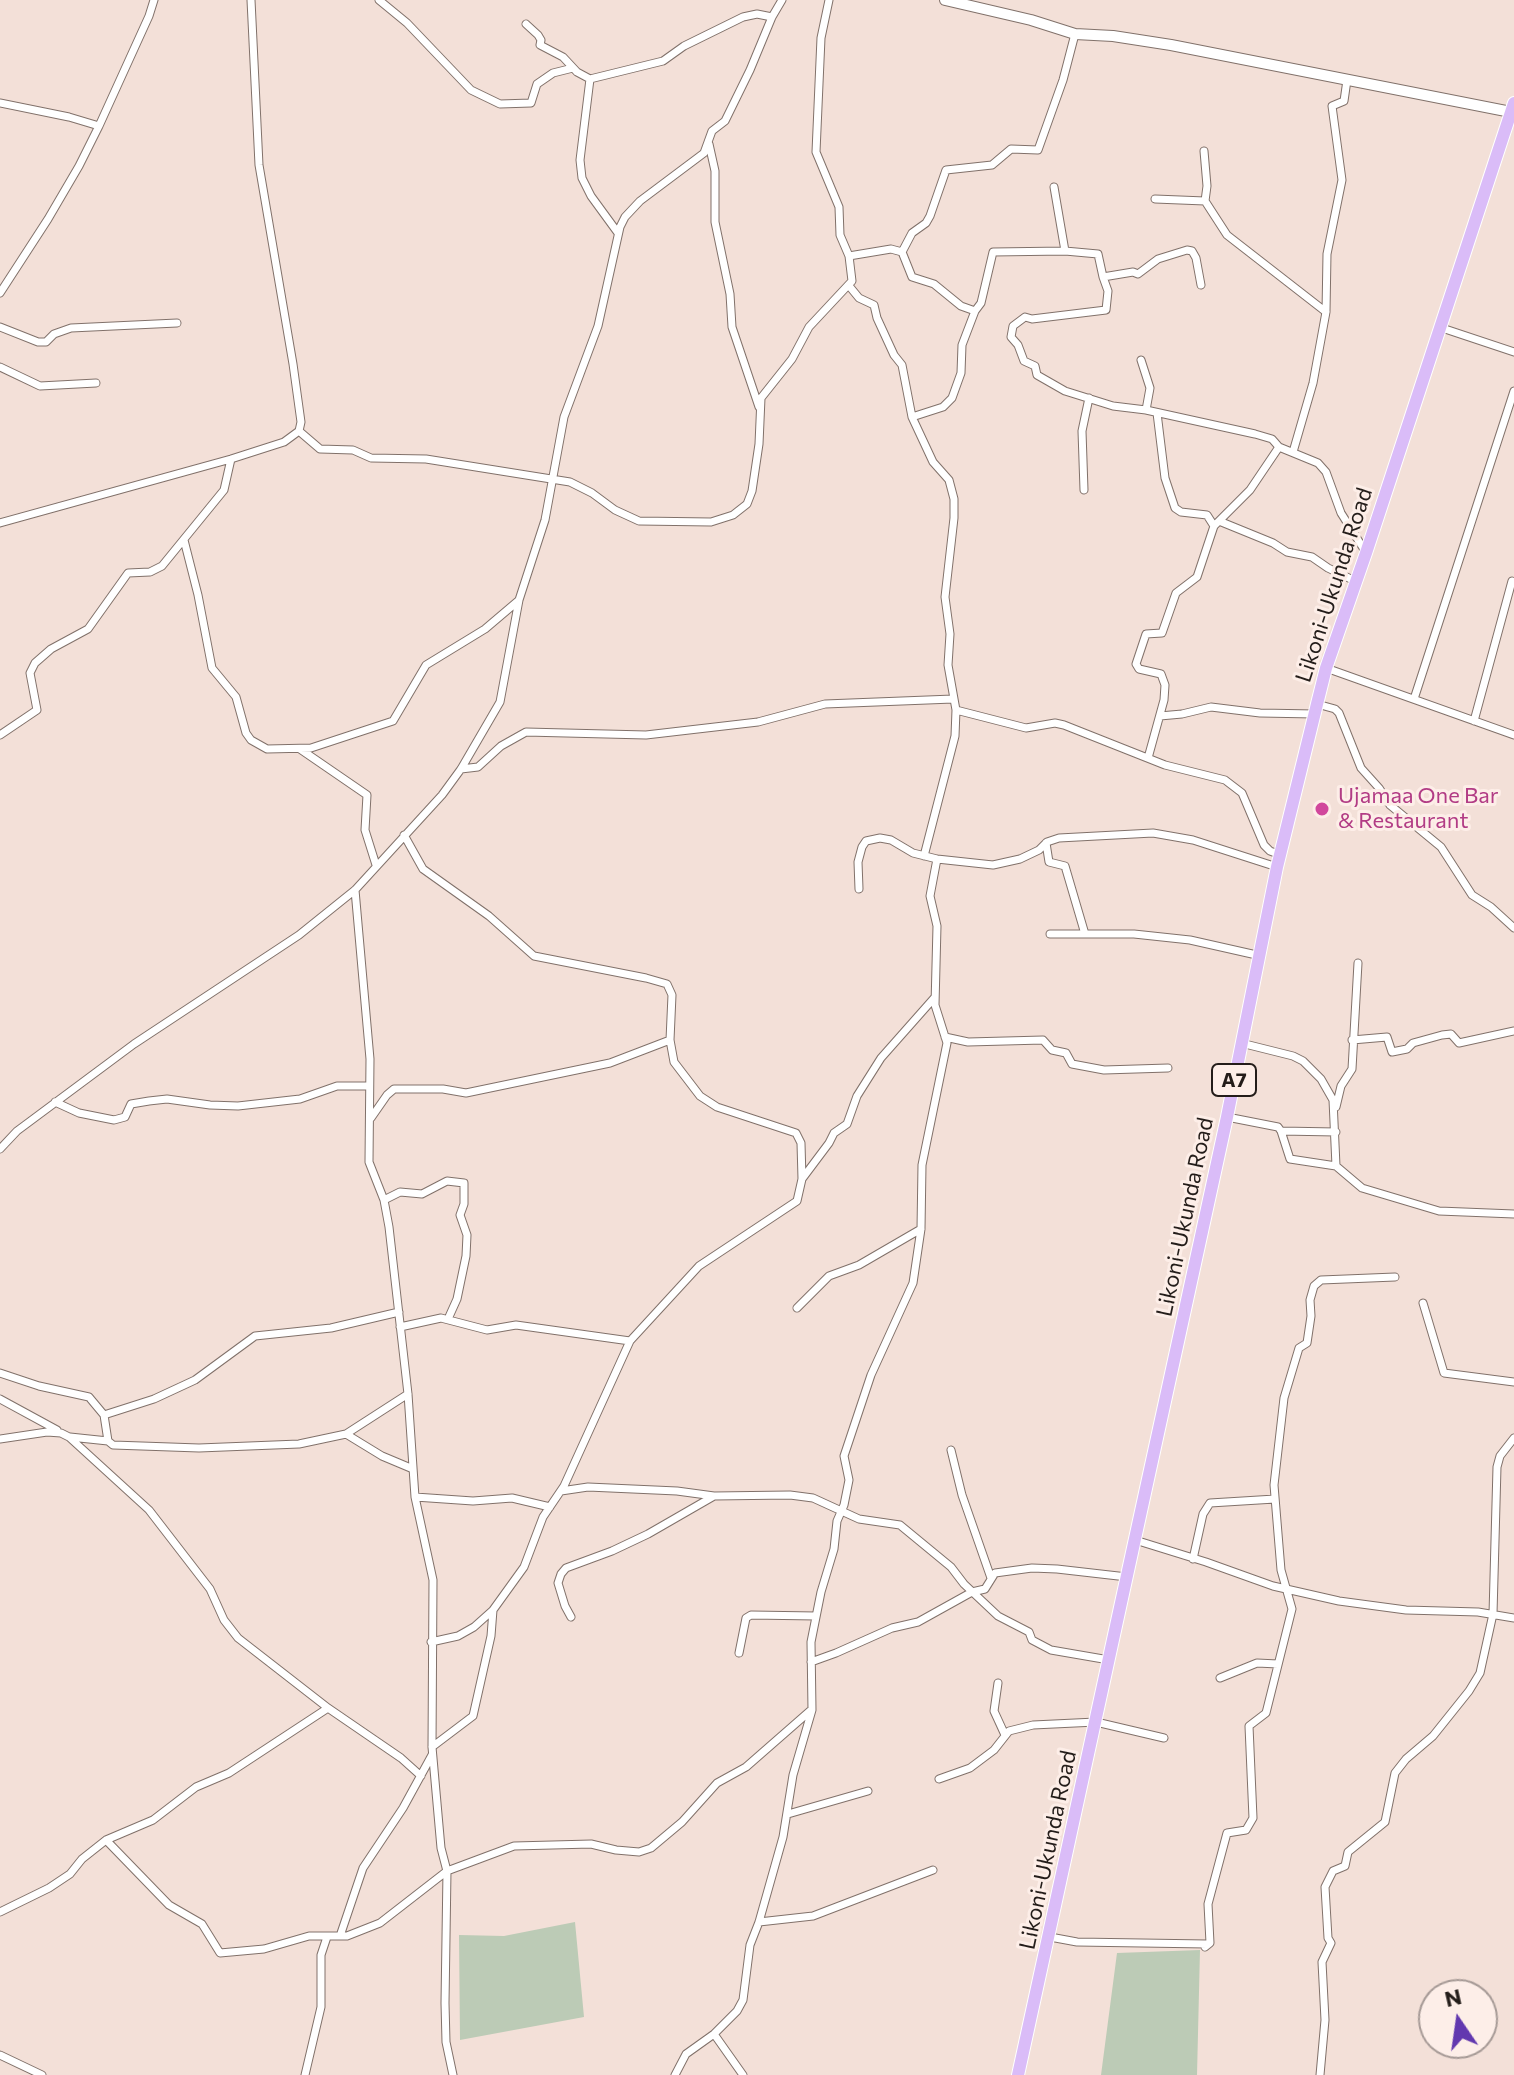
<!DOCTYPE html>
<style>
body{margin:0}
#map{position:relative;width:1514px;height:2075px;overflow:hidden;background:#f3e0d8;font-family:Commissioner,sans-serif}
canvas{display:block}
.north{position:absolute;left:1418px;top:1979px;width:80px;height:80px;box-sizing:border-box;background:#fdeee8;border:2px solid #a69a96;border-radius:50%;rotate:347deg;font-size:22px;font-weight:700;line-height:32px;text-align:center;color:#241d1a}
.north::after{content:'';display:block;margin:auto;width:28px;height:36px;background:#6238af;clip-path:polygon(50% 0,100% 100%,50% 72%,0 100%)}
</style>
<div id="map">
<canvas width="1514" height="2075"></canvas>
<div class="north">N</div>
</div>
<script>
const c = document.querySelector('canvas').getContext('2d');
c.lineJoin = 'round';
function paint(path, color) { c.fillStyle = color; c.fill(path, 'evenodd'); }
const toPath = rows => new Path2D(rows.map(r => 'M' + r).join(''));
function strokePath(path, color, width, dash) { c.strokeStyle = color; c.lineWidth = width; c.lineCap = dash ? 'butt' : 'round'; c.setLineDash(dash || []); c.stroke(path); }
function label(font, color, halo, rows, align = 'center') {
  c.font = font + ' Commissioner,sans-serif'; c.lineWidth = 6; c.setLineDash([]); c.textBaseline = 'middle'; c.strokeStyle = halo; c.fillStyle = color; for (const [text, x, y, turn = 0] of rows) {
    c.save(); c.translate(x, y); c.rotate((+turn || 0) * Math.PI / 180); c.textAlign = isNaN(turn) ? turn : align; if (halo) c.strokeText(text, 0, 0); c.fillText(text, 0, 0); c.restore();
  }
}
const green = toPath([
 [575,1922,584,2017,460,2040,459,1935,504,1936],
 [1200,1950,1197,2075,1101,2075,1117,1953]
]);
const street = toPath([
 [379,0,407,23,471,90,500,104,531,103,537,84,553,73,573,68],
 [526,24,538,35,541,40,540,45,563,57,577,72,590,79,663,61,684,46,743,17,757,14,772,17],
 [590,79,580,160,582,178,591,196,618,233],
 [0,103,69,117,99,126],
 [709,144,715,171,715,222,730,294,732,327,759,407],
 [1204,151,1207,186,1205,201],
 [1054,187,1065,251,1098,254,1103,277,1133,272,1138,274,1158,259,1187,250,1192,251,1196,258,1201,285],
 [1155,199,1205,201,1227,235,1326,312],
 [849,256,891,249,902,252],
 [1103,277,1108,291,1106,310,1032,319,1025,317,1013,326,1011,337,1018,345,1024,361,1035,366,1037,375,1065,391,1113,406,1146,410,1255,434,1272,439,1279,447,1318,463,1326,472,1341,513,1365,551],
 [850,287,859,298,874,305,877,318,894,355,902,365,912,417,933,462,949,480,954,499,954,518,945,597,950,634,948,665,956,710,955,736,924,856],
 [0,293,48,219,79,166,99,126,149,16,154,0],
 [975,311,981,303,993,252,1065,251],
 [0,327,38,342,46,342,54,334,71,328,177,323],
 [1439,327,1514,352],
 [1141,360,1150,388,1146,410],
 [0,367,40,386,96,383],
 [1157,413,1165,478,1175,508,1181,512,1207,515,1214,526],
 [912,417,943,407,952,398,961,373,962,345,975,311,961,306,934,284,912,277,902,252,912,233,926,223,930,216,946,170,992,165,1011,149,1038,150,1063,80,1075,34],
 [299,431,320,449,353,450,371,458,426,459,570,482,592,493,615,510,639,521,711,522,733,515,747,504,752,491,759,444,761,398,792,359,809,327,852,281,849,256,840,235,839,207,816,152,821,38,829,0],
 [1293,452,1313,383,1326,312,1327,254,1342,180,1332,106,1344,101,1347,80],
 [1084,490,1082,431,1089,398],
 [1219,521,1273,543,1287,552,1312,557,1328,568,1355,581],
 [0,523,231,459,284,442,299,431,301,422,293,364,259,165,251,0],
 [184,540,198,595,212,668,236,697,246,733,251,740,267,749,311,748,393,721,426,665,485,629,518,601],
 [1326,668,1514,735],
 [1414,699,1514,391],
 [1317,704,1335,709,1339,713,1361,768,1379,788,1390,805,1441,847,1472,895,1491,907,1514,928],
 [956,710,1026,728,1055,723,1064,725,1165,765,1225,780,1242,793,1264,845,1270,851,1281,855],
 [1160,716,1182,714,1211,707,1260,713,1315,714],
 [1474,721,1512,581],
 [0,735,37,710,30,673,35,663,51,649,88,629,128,573,150,572,162,566,224,490,231,459],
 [300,749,367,795,365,830,376,865],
 [1148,758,1164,700,1165,685,1161,674,1139,669,1136,664,1146,634,1162,633,1176,593,1197,577,1214,526,1250,490,1279,447],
 [461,769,478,767,501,746,526,732,646,735,758,722,825,704,953,699],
 [404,835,423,869,489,916,534,956,646,978,667,984,672,995,670,1040,674,1062,700,1096,717,1107,796,1133,801,1143,802,1179,797,1201,699,1266,630,1341,564,1486,543,1517,524,1567,493,1610,491,1636,473,1716,432,1747],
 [1046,843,1049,862,1065,866,1085,934],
 [859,889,858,862,862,847,866,841,880,838,891,840,913,853,937,859,993,865,1020,859,1039,850,1047,842,1059,838,1153,833,1193,840,1277,867],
 [355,890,370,1059,369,1162,384,1200,389,1227,408,1394,415,1497,433,1580,432,1747,441,1848,447,1871,445,2003,446,2042,453,2075],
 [1050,934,1134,934,1190,940,1261,956],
 [945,1037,968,1042,1043,1040,1052,1050,1066,1053,1072,1064,1104,1070,1168,1068],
 [1352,1040,1387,1037,1392,1052,1407,1049,1413,1043,1442,1035,1451,1034,1459,1043,1514,1031],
 [1241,1043,1293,1056,1303,1061,1321,1079,1333,1100,1336,1166],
 [55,1102,79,1113,114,1120,125,1117,131,1104,149,1101,167,1099,210,1105,238,1106,300,1099,337,1086,369,1086],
 [1336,1107,1341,1086,1352,1069,1358,963],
 [1227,1117,1278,1127,1281,1131,1336,1132],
 [371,1118,387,1095,394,1089,443,1089,466,1093,610,1063,670,1040],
 [1281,1131,1290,1159,1336,1166,1362,1188,1439,1211,1514,1214],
 [0,1149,17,1131,134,1044,299,935,355,890,442,795,461,769,500,702,519,600,545,520,564,417,598,326,620,227,625,217,640,201,704,153,712,131,725,121,750,70,772,17,782,0],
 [802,1179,829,1143,834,1133,847,1124,857,1096,881,1058,935,997],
 [384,1200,400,1192,422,1194,447,1181,464,1183,464,1204,460,1215,467,1235,466,1256,457,1299,448,1319],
 [1423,1303,1444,1373,1514,1382],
 [797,1308,829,1276,859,1265,921,1229],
 [400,1327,441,1318,487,1330,516,1325,630,1341],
 [0,1373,39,1386,89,1397,104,1415,108,1441,113,1445,199,1448,299,1444,346,1434,408,1394],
 [0,1399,57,1430],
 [104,1415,154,1399,195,1380,255,1336,331,1328,399,1312],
 [346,1434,382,1456,413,1469],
 [70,1437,108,1441],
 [0,1439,47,1432,61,1433,69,1437,149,1510,210,1589,224,1620,238,1638,328,1708,401,1758,421,1776],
 [951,1450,962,1495,991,1578],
 [561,1491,588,1487,677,1491,714,1496],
 [415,1497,473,1501,512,1498,550,1507],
 [1135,1540,1206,1562,1273,1586,1339,1601,1406,1610,1478,1612,1514,1618],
 [1193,1559,1203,1514,1210,1503,1275,1499],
 [571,1617,565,1606,558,1583,561,1574,566,1568,612,1551,648,1534,714,1496,790,1495,813,1498,859,1519,900,1525,951,1567,964,1584,998,1616,1029,1632,1032,1640,1051,1650,1109,1660],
 [431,1642,458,1636,474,1627,493,1610],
 [739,1653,746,1618,751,1615,816,1616],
 [811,1662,836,1653,892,1628,918,1622,972,1592,985,1589,995,1573,1032,1568,1057,1569,1127,1577],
 [1220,1678,1257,1663,1278,1664],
 [998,1683,994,1711,1005,1735],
 [939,1779,970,1768,994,1750,1009,1731,1033,1725,1096,1722,1164,1738],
 [788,1814,868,1791],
 [106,1840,169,1905,202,1924,220,1953,264,1949,309,1936,347,1936,380,1923,447,1871,514,1846,591,1844,616,1850,639,1852,651,1848,682,1822,717,1783,746,1767,810,1711],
 [0,1912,49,1888,70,1874,82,1859,106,1840,153,1820,196,1787,229,1773,328,1708],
 [759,1922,813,1916,933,1870],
 [340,1936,363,1868,403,1808,432,1755],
 [1050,1937,1077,1942,1207,1944],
 [1205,1947,1210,1943,1208,1904,1227,1833,1246,1830,1253,1818,1249,1726,1266,1713,1292,1609,1281,1570,1274,1485,1284,1398,1299,1348,1307,1343,1311,1316,1310,1300,1314,1286,1321,1280,1395,1277],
 [714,2034,743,2075],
 [0,2055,42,2075],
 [305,2075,321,2007,321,1955,327,1937],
 [675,2075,686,2054,714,2034,737,2011,743,2000,750,1945,759,1922,783,1837,793,1775,812,1710,811,1642,821,1592,834,1549,837,1521,844,1505,849,1480,844,1456,871,1375,913,1283,921,1229,922,1165,947,1043,935,1005,937,926,930,896,937,859],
 [1320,2075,1325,2020,1322,1962,1331,1943,1328,1938,1325,1887,1333,1871,1345,1866,1348,1852,1385,1822,1395,1773,1406,1759,1433,1736,1469,1691,1480,1673,1493,1614,1497,1467,1500,1456,1514,1438]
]);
const secondary = toPath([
 [945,0,1031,20,1075,34,1113,36,1171,45,1511,112]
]);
const highway = toPath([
 [1018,2075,1227,1117,1277,867,1317,704,1326,668,1366,553,1514,103]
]);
const markers = [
 [1322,809,8,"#d1479c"]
];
const shields = [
 [1234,1080,44]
];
const shieldNames = [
 ["A7",1234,1080]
];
const streetNames = [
 ["Likoni-Ukunda Road",1334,585,-72],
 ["Likoni-Ukunda Road",1185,1217,-78],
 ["Likoni-Ukunda Road",1048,1850,-78]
];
const hotelNames = [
 ["Ujamaa One Bar",1338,796],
 ["& Restaurant",1338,821]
];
paint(green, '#bccbb6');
strokePath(street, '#81716a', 9);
strokePath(secondary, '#81716a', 12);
strokePath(highway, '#fff', 14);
strokePath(street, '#fff', 7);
strokePath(secondary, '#fff', 10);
strokePath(highway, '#dabcf8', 12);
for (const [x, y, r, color] of markers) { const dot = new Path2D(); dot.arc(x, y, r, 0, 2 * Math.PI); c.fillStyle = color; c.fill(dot); strokePath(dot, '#fdeee8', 3); }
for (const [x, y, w] of shields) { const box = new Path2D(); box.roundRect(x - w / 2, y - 16, w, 32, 6); c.fillStyle = '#fdeee8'; c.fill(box); strokePath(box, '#241d1a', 2); }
label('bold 20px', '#241d1a', null, shieldNames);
label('22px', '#241d1a', '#fdeee8', streetNames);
label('22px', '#b23c85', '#fdeee8', hotelNames, 'left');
</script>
